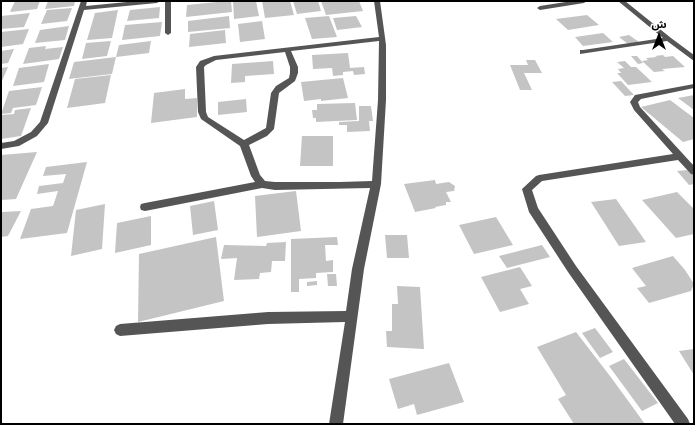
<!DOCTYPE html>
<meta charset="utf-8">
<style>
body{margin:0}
#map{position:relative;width:695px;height:425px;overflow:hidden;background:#fff;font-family:Commissioner,"Noto Sans Arabic",sans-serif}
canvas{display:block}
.frame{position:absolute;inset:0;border:2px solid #000;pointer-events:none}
.north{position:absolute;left:639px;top:16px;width:40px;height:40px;-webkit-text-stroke:3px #fff;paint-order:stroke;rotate:0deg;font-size:11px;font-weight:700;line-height:16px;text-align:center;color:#000}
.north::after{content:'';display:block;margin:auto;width:14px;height:18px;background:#000;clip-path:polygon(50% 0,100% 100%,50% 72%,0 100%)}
</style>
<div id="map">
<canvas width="695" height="425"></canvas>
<div class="frame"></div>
<div class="north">ش</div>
</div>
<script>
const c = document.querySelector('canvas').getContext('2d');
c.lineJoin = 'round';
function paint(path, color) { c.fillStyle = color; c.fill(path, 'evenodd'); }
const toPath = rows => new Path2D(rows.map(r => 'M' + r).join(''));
const building = toPath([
 [15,1,40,1,37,9,10,12],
 [48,1,75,1,74,6,45,9],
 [227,1,231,1,232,12,186,17,187,5],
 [233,1,256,1,259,16,234,19],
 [262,1,290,1,294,15,265,18],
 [293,1,318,1,321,11,297,14],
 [321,1,359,1,363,11,326,15],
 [160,7,159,18,127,21,130,10],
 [72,8,67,21,41,24,47,10],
 [118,10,112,38,87,40,95,13],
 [30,13,24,27,1,29,1,16],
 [587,15,599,25,568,30,556,19],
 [229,16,230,28,188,32,188,21],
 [329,16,337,37,312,39,305,18],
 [356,16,362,27,337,30,333,18],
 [262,21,265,39,240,42,238,24],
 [162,22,160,36,122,40,125,25],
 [69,26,65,40,35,43,40,30],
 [29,29,23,44,1,47,1,32],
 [225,30,226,43,189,47,190,34],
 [603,33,613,42,583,46,575,37],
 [629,35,639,42,628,44,619,37],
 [111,41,107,56,82,59,86,43],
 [151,41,149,53,116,57,119,45],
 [46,46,45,49,63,47,59,59,23,64,29,48],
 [14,49,8,63,1,64,1,51],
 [348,53,350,68,364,67,365,74,354,75,353,71,343,72,343,75,333,76,332,68,313,69,312,55],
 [663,55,665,57,673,56,685,67,662,69,665,71,654,72,642,61,648,60,646,58,657,57,655,56],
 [631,56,637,56,643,63,638,64],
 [116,57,112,74,69,79,74,62],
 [526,60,535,60,542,73,524,73,532,90,520,90,510,65,528,65],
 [273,61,274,74,245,76,245,82,231,83,232,64],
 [625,61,631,67,636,67,652,82,628,85,617,73,621,73,618,69,624,68,617,62],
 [49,64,44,82,13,86,19,68],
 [8,67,2,81,1,82,1,68],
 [111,75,105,103,67,108,75,79],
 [343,78,348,98,321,101,321,99,304,101,301,82],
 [621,81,634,95,625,96,612,82],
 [42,87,36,105,13,108,11,113,1,114,9,91],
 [185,89,185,99,197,98,197,117,151,123,154,93],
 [694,95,694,110,678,98],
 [246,99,247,112,218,115,218,102],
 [670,100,694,118,694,139,683,142,641,107],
 [355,103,357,120,316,122,316,118,313,118,312,110,317,110,317,104],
 [359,106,371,106,373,121,369,121,370,131,347,132,347,125,339,125,339,122,359,121],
 [31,108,21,136,1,139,1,115,14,114,15,110],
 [302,136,333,136,333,166,300,166],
 [37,152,16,199,1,200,1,155],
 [87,162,67,233,20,239,31,209,53,206,58,191,37,194,39,186,63,183,66,174,43,176,46,167],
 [688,170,694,176,694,184,689,185,677,171],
 [435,180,436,184,449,182,455,186,454,191,446,192,451,202,446,202,446,205,435,207,436,208,415,212,404,184],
 [296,191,301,231,257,237,255,196],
 [677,192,694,209,694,234,676,238,642,200],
 [616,199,646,242,619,246,591,202],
 [214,201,218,230,193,235,190,206],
 [105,204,102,249,71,256,76,210],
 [21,211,8,236,1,237,2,212],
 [151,216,151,245,115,253,117,223],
 [496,217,513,245,474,254,459,225],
 [385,235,407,235,409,258,387,258],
 [216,237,224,301,138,322,139,254],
 [337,237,338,245,325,245,326,261,333,260,333,272,316,273,316,278,299,279,299,292,291,292,291,239],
 [286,242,285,261,272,261,271,272,260,273,259,279,234,280,237,258,221,259,224,245,266,246,267,243],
 [542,245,550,257,507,268,499,256],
 [673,256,685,270,694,284,691,291,649,303,637,288,646,286,632,268],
 [520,267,532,286,520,289,529,304,500,312,481,277],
 [327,274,336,274,337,286,328,286],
 [317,281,317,285,307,286,307,282],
 [397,286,420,287,424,349,387,347,386,331,392,331,392,304,398,304],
 [595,328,613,352,600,358,582,333],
 [576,332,610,376,645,424,574,424,558,399,566,395,537,347],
 [694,349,694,375,679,351],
 [624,359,658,403,642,411,609,366],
 [449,363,464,402,417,415,414,404,398,409,389,379]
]);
const minor = toPath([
 [81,1,87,1,86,6,137,1,160,1,157,3,84,10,48,123,37,136,19,146,1,149,1,143,14,141,31,132,40,122,81,1],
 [165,1,171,1,171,33,168,35,165,33,165,1],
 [374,1,380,1,386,45,386,100,381,184,364,269,343,424,329,424,345,322,268,324,120,336,116,334,114,330,116,326,120,324,268,312,346,311,352,269,370,188,275,190,262,188,145,211,141,210,140,207,141,204,145,203,255,182,251,176,240,146,201,119,198,112,196,67,200,61,214,56,379,37,374,1],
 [379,41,378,100,372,181,340,182,275,182,265,181,260,175,249,145,267,136,274,129,279,93,295,81,298,73,298,67,291,51,379,41],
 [285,52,290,67,290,73,289,78,276,86,271,93,266,128,244,140,208,117,206,112,204,67,206,65,216,60,285,52],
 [572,1,587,1,584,3,540,10,537,8,540,6,572,1],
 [618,1,625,1,671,38,694,55,694,61,667,41,580,54,580,50,583,50,663,38,618,1],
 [694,84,694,88,641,99,638,102,640,107,694,166,694,175,691,174,678,160,542,181,532,190,538,208,576,266,688,419,690,424,675,424,568,272,529,212,522,189,536,176,539,175,673,154,634,110,630,102,635,95,694,84]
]);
paint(building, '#c4c4c4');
paint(minor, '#555');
</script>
